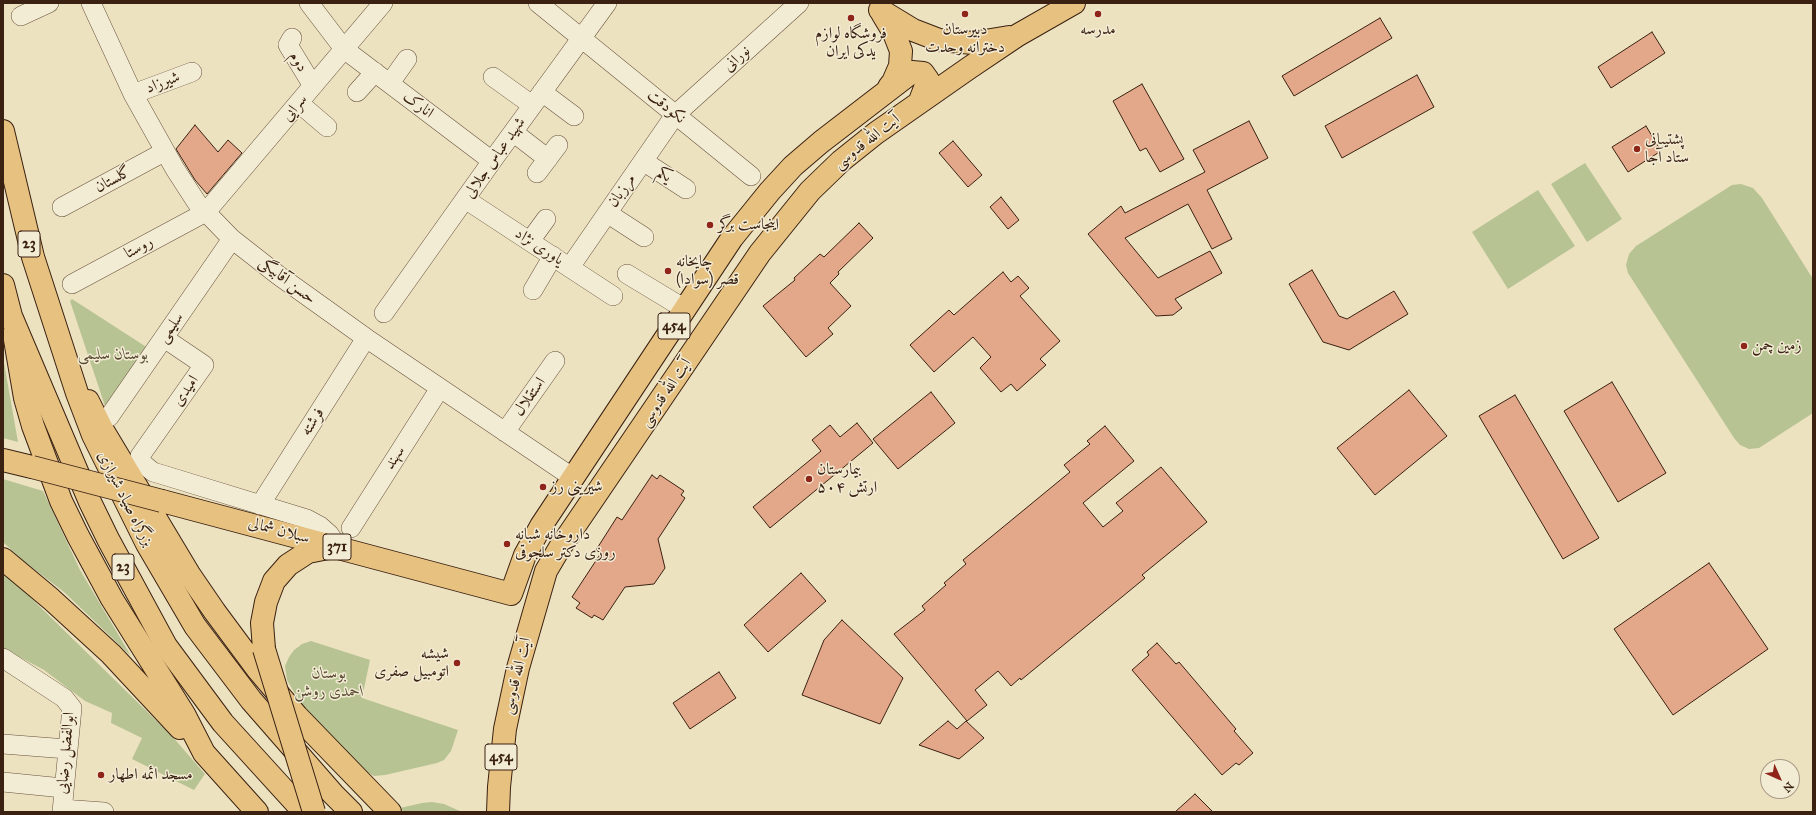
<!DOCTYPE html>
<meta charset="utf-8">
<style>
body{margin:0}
#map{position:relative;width:1816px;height:815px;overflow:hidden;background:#ede2bf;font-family:"IM FELL Great Primer",serif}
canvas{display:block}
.frame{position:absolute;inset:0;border:4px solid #3a2112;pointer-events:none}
.north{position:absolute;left:1760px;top:759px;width:40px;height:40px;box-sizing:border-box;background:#f3ecd5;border:1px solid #a99b87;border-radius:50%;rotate:135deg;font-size:11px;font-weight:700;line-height:16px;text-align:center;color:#3a2112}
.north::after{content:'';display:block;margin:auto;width:14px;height:18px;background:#8f2418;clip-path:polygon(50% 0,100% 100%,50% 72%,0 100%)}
</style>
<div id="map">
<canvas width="1816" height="815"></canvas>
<div class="frame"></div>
<div class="north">N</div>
</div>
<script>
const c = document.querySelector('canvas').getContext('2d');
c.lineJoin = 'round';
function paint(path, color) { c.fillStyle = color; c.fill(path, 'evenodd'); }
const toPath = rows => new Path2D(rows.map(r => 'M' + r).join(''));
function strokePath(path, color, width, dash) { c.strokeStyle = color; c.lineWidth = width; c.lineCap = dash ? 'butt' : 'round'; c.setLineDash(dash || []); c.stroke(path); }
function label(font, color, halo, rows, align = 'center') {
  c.font = font + ' "IM FELL Great Primer",Amiri,serif'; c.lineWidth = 3; c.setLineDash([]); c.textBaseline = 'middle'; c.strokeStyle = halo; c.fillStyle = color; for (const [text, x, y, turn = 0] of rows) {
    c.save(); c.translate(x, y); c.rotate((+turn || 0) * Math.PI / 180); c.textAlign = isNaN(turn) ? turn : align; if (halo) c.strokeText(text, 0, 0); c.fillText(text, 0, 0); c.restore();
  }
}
const green = toPath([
 [1585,163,1622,219,1587,242,1551,184],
 [1741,184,1753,188,1762,198,1813,279,1813,413,1759,448,1749,449,1740,445,1734,438,1628,273,1626,265,1629,254,1636,246,1732,185],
 [1538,190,1575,246,1508,289,1472,232],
 [72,299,148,348,106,409,70,301],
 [3,357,18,442,3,438],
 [3,479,43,491,80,570,131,656,64,592,21,559,3,542],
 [3,573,29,596,171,735,205,774,194,790,132,759,142,738,111,723,112,713,85,701,44,670,3,648],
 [311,641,370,660,362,698,458,730,451,751,444,760,437,763,385,775,374,776,359,768,301,704,287,680,285,666,289,657,294,650,302,644],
 [432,802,444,804,462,812,404,812,400,808,422,803]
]);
const building = toPath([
 [1380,18,1392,38,1294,96,1282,76,1380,18],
 [1652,32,1665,53,1611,88,1598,67,1652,32],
 [1417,75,1434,107,1342,158,1325,126,1417,75],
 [1142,84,1184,159,1160,172,1146,148,1140,151,1113,101,1142,84],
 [1249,121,1268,158,1207,190,1232,239,1212,249,1188,204,1125,238,1158,278,1210,251,1222,273,1175,299,1182,308,1173,315,1156,316,1088,234,1121,206,1125,213,1205,172,1193,150,1249,121],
 [195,125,218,152,228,140,242,153,207,194,195,180,176,149,195,125],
 [1646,126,1661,151,1628,172,1612,147,1646,126],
 [953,141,982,175,968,187,939,153,953,141],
 [1001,197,1019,220,1008,229,990,207,1001,197],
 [859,223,873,238,838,272,839,274,830,283,851,306,828,328,833,334,806,357,763,306,795,280,794,278,820,254,824,257,859,223],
 [1312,270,1339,316,1347,319,1394,291,1408,314,1349,350,1323,342,1289,284,1312,270],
 [1003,272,1011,282,1018,276,1029,288,1020,296,1060,341,1040,359,1046,365,1017,391,1011,384,1001,392,980,368,991,357,973,337,934,372,910,345,949,310,954,315,1003,272],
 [1612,382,1666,473,1618,502,1564,411,1612,382],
 [1409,390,1447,436,1375,495,1337,448,1409,390],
 [931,392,955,423,898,469,873,439,931,392],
 [1515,395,1599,538,1563,559,1479,416,1515,395],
 [857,423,873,443,770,528,753,507,821,451,812,440,830,425,840,437,857,423],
 [1105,426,1134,461,1083,503,1103,527,1123,511,1116,503,1161,467,1207,522,1142,575,1145,578,1021,680,1020,678,1011,686,998,671,975,690,987,705,967,721,894,634,925,610,922,606,946,585,944,583,966,564,963,560,1070,472,1064,465,1090,444,1087,441,1105,426],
 [652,475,657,479,660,475,684,491,681,495,685,498,658,539,665,568,654,584,625,587,603,620,594,615,592,618,576,608,580,603,572,597,601,553,596,550,617,517,622,520,652,475],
 [1709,563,1768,649,1673,715,1614,629,1709,563],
 [801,573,826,601,768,652,744,625,801,573],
 [842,620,903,678,880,724,802,695,824,640,842,620],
 [1157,643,1176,664,1179,662,1236,729,1234,731,1253,753,1239,765,1236,763,1222,775,1132,670,1149,655,1147,652,1157,643],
 [719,672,736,698,690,729,673,703,719,672],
 [948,721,957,729,966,721,984,738,959,759,919,745,948,721],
 [1195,794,1213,812,1175,812,1195,794]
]);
const minor = toPath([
 [91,3,133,94,175,169,197,203,232,239,278,275,366,338,572,477],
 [309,3,344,49,492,161],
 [538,3,751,176],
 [21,16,49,3],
 [292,38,288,45,313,86],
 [493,77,532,105],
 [390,83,407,59],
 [357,92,375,72],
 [542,92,574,116],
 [133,94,192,72],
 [299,103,327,127],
 [513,132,548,159],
 [643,161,686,189],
 [537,173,558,145],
 [465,199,613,296],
 [62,207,164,152],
 [607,213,644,237],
 [530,241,546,219],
 [570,267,675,115,799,3],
 [627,274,685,309],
 [72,284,206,212,383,3],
 [533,290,553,256],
 [384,313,492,161,607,3],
 [164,338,204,365,140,456,142,463,153,472,160,474,307,519,320,526,329,534,338,547],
 [109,417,232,239],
 [505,432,555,361],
 [260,505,366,338],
 [351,528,440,388],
 [3,658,64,698,72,708,62,812],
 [3,744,67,749],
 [3,782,63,788],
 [62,809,104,812]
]);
const major = toPath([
 [880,10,913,30,939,40,973,43,1009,37],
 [882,13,894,33,901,51,900,66,893,82,889,87],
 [14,334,25,398,33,426,61,501,78,536,112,599,184,714,204,753,257,812],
 [88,401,102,429,189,574,215,612,258,670,297,716,390,812],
 [3,460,32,467],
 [162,501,511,594,525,555,541,526,732,238,770,191,793,166,821,142,912,72,923,73,928,80,920,101],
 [3,559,51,599,111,654,180,728],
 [264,649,262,623,266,602,274,581,288,565,308,552,333,547],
 [498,812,499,787,505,729,518,668,546,571,559,549,760,253,810,191,841,161,876,133,969,68,1018,35,1074,3]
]);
const highway = toPath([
 [3,131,33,257,77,393,93,435,147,544,195,626,251,700,333,794,351,812],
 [3,285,11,316,90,502,108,539,166,646,223,723,304,812]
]);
const majorBridge = toPath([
 [32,467,162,501],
 [264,649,314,812]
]);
const markers = [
 [965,14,4,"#8f2418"],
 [1098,14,4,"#8f2418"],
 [851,18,4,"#8f2418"],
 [1637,149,4,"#8f2418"],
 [710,225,4,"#8f2418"],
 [668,271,4,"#8f2418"],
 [1744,346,4,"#8f2418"],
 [809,479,4,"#8f2418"],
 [543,487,4,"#8f2418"],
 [507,544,4,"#8f2418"],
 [457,663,4,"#8f2418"],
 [101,775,4,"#8f2418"]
];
const shields = [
 [29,244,22],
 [674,326,32],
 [337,547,28],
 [123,567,22],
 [501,757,32]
];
const shieldNames = [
 ["23",29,244],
 ["454",674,326],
 ["371",337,547],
 ["23",123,567],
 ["454",501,757]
];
const poiNames = [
 ["دبیرستان",965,30,"center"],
 ["دخترانه وحدت",965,48,"center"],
 ["مدرسه",1098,30,"center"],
 ["فروشگاه لوازم",851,34,"center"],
 ["یدکی ایران",851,52,"center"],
 ["پشتیبانی",1645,140],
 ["ستاد آجا",1645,158],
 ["اینجاست برگر",718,225],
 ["چایخانه",676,262],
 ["قصر (سوادا)",676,280],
 ["زمین چمن",1752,346],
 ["بیمارستان",817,470],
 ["۵۰۴ ارتش",817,488],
 ["شیرینی رز",551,487],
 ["داروخانه شبانه",515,535],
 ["روزی دکتر سلجوقی",515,553],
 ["شیشه",449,654,"right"],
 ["اتومبیل صفری",449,672,"right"],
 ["مسجد ائمه اطهار",109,775]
];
const streetNames = [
 ["نورانی",737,59,-42],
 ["دوم",298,62,58],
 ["شیرزاد",163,83,-21],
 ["انارک",418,105,37],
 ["نکودقت",666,107,39],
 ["سرایی",295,108,-50],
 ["آیت الله قدوسی",867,142,-38],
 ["شهید عباس جلالی",495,158,-55],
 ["یکم",664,175,32],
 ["گلستان",113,180,-28],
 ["مرزبان",622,191,-55],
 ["یاوری نژاد",539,247,33],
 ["روستا",139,248,-28],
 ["حسن آقابیگی",287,281,37],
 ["سلیمی",171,328,-55],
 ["امیدی",186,391,-55],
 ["آیت الله قدوسی",666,393,-56],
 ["استقلال",530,397,-55],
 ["فرشته",313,422,-57],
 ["سهند",395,458,-57],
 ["بزرگراه صیاد شیرازی",125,499,63],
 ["سبلان شمالی",279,531,15],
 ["آیت الله قدوسی",517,676,-76],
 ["ابوالفضل رضایی",66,753,-85]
];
const parkNames = [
 ["بوستان سلیمی",113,355],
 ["بوستان",329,674],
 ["احمدی روشن",329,692]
];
paint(green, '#b7c393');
paint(building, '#e3a78a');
strokePath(building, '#3a2112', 1);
strokePath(minor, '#67513d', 20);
strokePath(major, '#3a2112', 24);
strokePath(highway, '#3a2112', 24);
strokePath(minor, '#f3ecd5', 19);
strokePath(major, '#e6c180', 22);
strokePath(highway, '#e6c180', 22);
strokePath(majorBridge, '#3a2112', 24, []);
strokePath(majorBridge, '#e6c180', 22);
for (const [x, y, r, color] of markers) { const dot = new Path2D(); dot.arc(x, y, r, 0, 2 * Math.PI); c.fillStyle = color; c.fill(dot); strokePath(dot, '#f3ecd5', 1.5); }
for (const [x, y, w] of shields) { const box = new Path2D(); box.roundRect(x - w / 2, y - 13, w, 26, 3); c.fillStyle = '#f3ecd5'; c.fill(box); strokePath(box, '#3a2112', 1); }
label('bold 15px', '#3a2112', null, shieldNames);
label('16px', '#3a2112', '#f3ecd5', poiNames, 'left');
label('16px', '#3a2112', '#f3ecd5', streetNames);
label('italic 16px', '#594a32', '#f3ecd5', parkNames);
</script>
